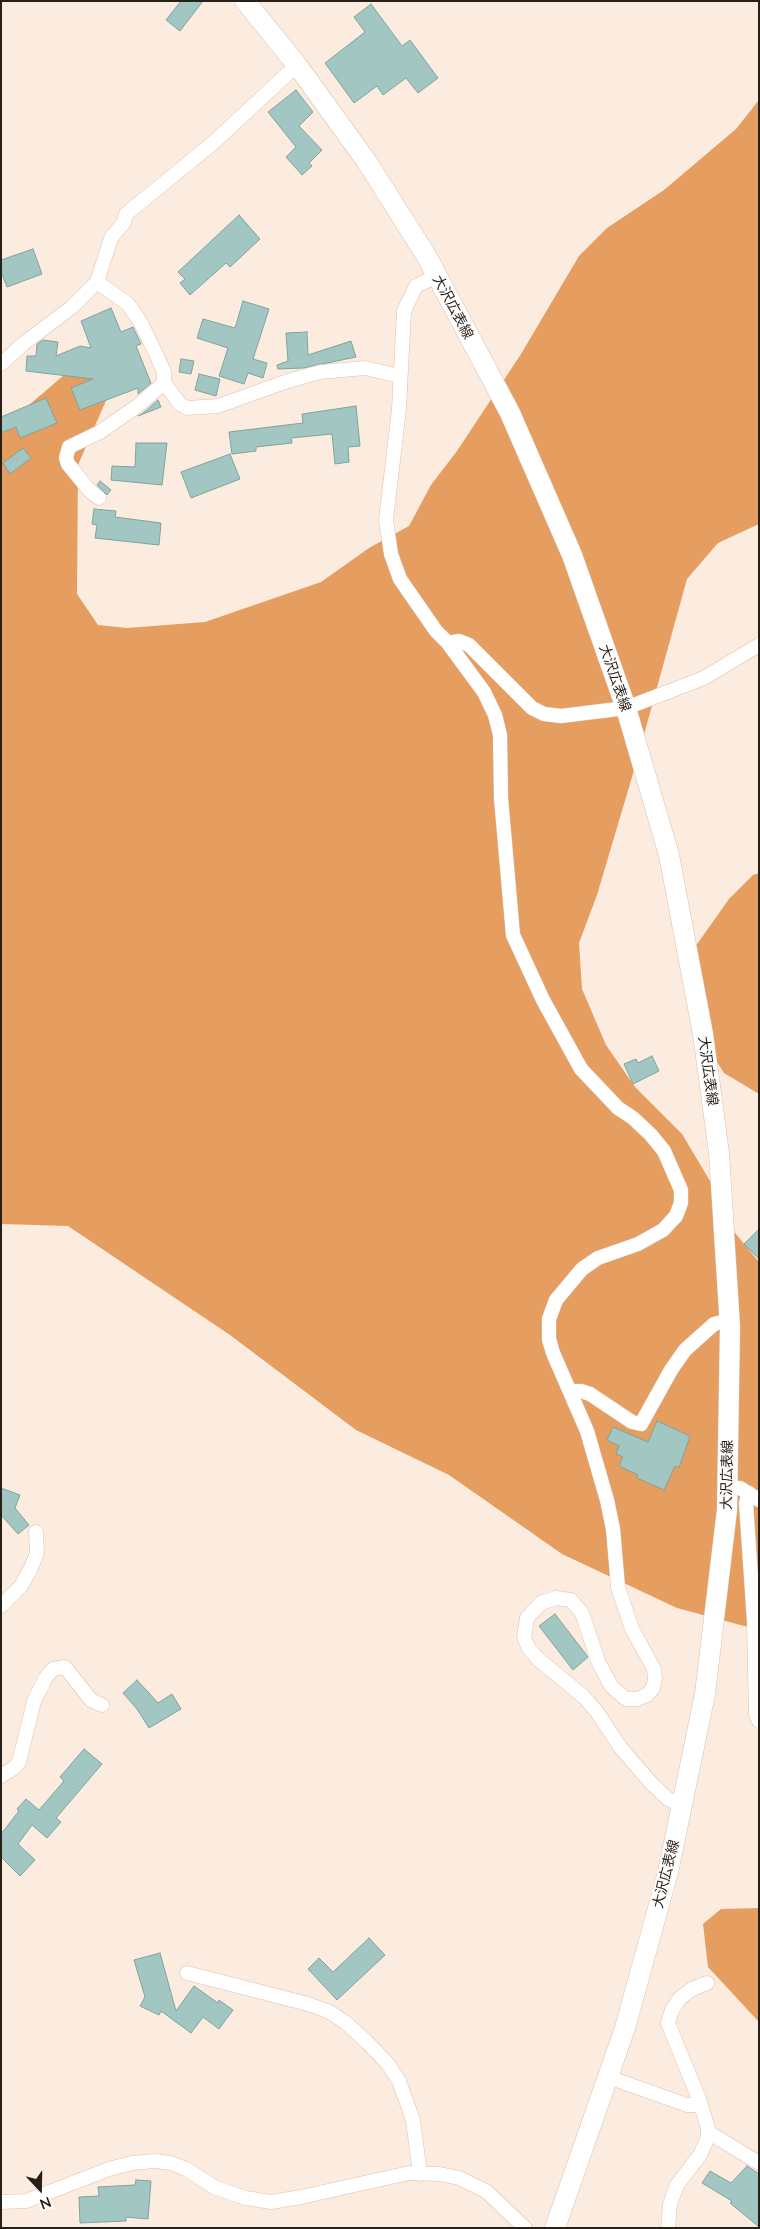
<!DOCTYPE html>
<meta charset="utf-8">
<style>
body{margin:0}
#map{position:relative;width:760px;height:2229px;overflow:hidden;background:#fcece0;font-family:Lato,sans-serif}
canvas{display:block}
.frame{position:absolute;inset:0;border:2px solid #281f17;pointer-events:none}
.north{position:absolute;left:15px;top:2164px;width:50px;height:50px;-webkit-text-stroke:4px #fdfdfd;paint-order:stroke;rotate:159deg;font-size:14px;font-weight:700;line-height:20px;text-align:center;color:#281f17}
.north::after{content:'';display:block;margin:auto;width:18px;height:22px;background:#281f17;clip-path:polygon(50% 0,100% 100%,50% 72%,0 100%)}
</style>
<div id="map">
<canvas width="760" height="2229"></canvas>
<div class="frame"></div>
<div class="north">N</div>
</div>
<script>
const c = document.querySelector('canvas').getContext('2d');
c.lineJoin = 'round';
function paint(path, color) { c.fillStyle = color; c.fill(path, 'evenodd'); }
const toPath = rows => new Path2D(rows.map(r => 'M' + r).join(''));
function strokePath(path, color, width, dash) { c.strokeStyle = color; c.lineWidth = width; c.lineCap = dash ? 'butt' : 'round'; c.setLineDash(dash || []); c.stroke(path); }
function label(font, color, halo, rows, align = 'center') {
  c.font = font + ' Lato,"Noto Sans JP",sans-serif'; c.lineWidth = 4.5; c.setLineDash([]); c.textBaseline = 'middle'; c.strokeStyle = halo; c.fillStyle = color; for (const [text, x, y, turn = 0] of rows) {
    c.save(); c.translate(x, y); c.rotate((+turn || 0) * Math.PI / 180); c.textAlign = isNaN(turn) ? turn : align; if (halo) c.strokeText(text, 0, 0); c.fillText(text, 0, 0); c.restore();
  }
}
const forest = toPath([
 [759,100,759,524,718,543,687,579,635,767,597,895,579,943,582,989,606,1045,635,1087,682,1134,710,1181,731,1228,759,1262,759,1630,677,1608,562,1554,449,1475,356,1430,230,1335,68,1226,1,1224,1,429,64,375,94,360,108,396,78,465,77,594,98,625,127,628,205,622,321,582,369,548,409,526,431,485,457,451,521,354,579,256,607,228,664,190,736,129],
 [759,873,759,1094,724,1073,698,1032,695,947,729,899,753,875],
 [759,1908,759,2022,708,1967,703,1924,721,1909]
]);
const building = toPath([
 [181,1,203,1,180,31,166,20,181,1],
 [371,4,402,46,410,40,438,78,418,93,406,78,383,95,377,86,354,103,325,63,365,32,354,17,371,4],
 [296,90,313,112,299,126,322,150,309,163,312,166,302,175,286,157,296,147,268,112,296,90],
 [239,215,260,239,230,267,226,263,190,295,180,283,185,279,178,272,239,215],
 [33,249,42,274,7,287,1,272,1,260,33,249],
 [243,301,269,309,253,359,267,363,263,378,248,373,244,384,219,376,228,348,197,338,203,319,235,328,243,301],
 [111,308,121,332,133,327,141,344,136,346,151,383,138,394,138,388,80,410,71,388,93,379,26,371,27,356,36,356,37,344,43,340,58,342,56,356,80,346,91,348,81,321,111,308],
 [307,332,308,355,351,341,356,357,303,368,278,369,277,365,288,361,286,333,307,332],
 [181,359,194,361,191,374,179,372,181,359],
 [199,374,220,379,216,396,195,390,199,374],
 [46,398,57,423,20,438,16,427,1,433,1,417,46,398],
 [158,400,161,407,138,416,142,414,158,400],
 [356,406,360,446,348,447,349,462,335,464,332,434,291,438,292,443,256,447,256,451,232,454,229,432,303,423,302,414,356,406],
 [136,443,167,443,162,485,111,480,112,466,135,467,136,443],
 [23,448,31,458,10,474,3,463,23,448],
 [230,454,240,479,191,498,181,472,230,454],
 [100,481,111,490,107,495,97,485,100,481],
 [94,509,116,511,115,517,161,523,159,545,95,538,97,525,92,524,94,509],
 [652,1056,659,1071,633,1084,624,1064,636,1059,638,1063,652,1056],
 [759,1229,759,1259,744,1244,759,1229],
 [657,1421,690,1436,679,1468,675,1466,664,1490,637,1478,638,1475,619,1466,623,1457,616,1454,619,1446,607,1440,613,1427,648,1442,657,1421],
 [1,1488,20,1495,15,1508,29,1525,18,1534,1,1515,1,1488],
 [555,1614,588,1657,573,1670,539,1626,555,1614],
 [137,1680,158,1703,172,1694,181,1709,149,1728,137,1709,123,1693,137,1680],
 [84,1749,102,1764,56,1818,61,1822,47,1838,32,1825,18,1844,35,1860,20,1876,1,1857,1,1834,19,1811,17,1809,26,1799,39,1810,64,1781,60,1777,84,1749],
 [369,1938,385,1955,337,2000,308,1969,319,1958,333,1972,369,1938],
 [160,1953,176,2011,194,1986,218,2003,219,2000,233,2010,219,2029,203,2017,191,2033,161,2011,159,2015,140,2006,145,1997,134,1960,160,1953],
 [747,2166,759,2174,759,2227,730,2203,732,2201,702,2183,710,2171,731,2183,747,2166],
 [136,2180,151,2181,148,2219,126,2217,126,2221,80,2223,79,2197,99,2196,98,2187,135,2185,136,2180]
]);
const street = toPath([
 [437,276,416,286,404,311,399,409,386,520,391,554,400,579,436,631,448,643,484,692,495,715,500,735,501,798,513,935,543,1000,581,1069,618,1108,633,1118,651,1135,664,1151,681,1190,681,1203,676,1216,663,1230,638,1244,598,1258,582,1269,556,1300,549,1319,549,1339,553,1353,587,1431,607,1500,613,1529,618,1587,632,1629,654,1669,655,1679,653,1688,647,1695,637,1699,626,1699,611,1686,598,1661,582,1613,571,1600,556,1598,541,1603,527,1618,524,1637,528,1647,538,1659,583,1696,597,1712,620,1747,651,1783,668,1799,682,1806],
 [97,282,128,304,141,323,156,354,164,372,164,383,180,404,187,408,218,406,288,381,320,372,365,368,399,376],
 [1,364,23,344,72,307,97,282,111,238,124,222,126,214,213,143,297,65],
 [99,498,90,491,68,464,66,458,69,447,100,432,136,407,164,383],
 [448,643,459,641,469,645,532,708,544,714,561,716,626,708,704,678,759,645],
 [571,1391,581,1391,590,1394,632,1422,641,1424,671,1370,685,1350,714,1324,730,1320],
 [728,1488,740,1488,759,1500],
 [749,1493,746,1503,754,1621,756,1714,759,1721],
 [1,1606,21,1586,31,1568,37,1553,36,1532],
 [1,1776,14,1768,19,1762,34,1701,46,1677,53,1669,65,1667,91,1700,102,1705],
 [187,1973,308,2004,330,2012,346,2023,367,2042,388,2064,399,2081,413,2120,420,2174],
 [608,2077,687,2105,701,2105],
 [708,2132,759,2163],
 [1,2202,26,2201,109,2169,132,2163,155,2161,171,2163,186,2169,216,2188,246,2198,271,2202,301,2197,409,2173,440,2174,459,2178,486,2191,525,2228],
 [668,2228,670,2204,677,2185,700,2155,708,2137,708,2128,699,2099,668,2023,672,2010,680,1998,692,1989,707,1983]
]);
const secondary = toPath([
 [245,1,297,65,367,162,427,257,510,413,572,555,626,708,669,855,703,1034,719,1153,730,1327,727,1510,705,1694,668,1872,625,2028,555,2228]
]);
const streetNames = [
 ["大沢広表線",453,307,62],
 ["大沢広表線",615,678,71],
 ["大沢広表線",708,1071,82],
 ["大沢広表線",727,1475,-89],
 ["大沢広表線",666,1874,-76]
];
paint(forest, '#e69d60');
paint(building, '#a2c6c2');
strokePath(building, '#7fa29e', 1);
strokePath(street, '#dac1ad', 15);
strokePath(secondary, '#dac1ad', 21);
strokePath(street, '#fff', 14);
strokePath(secondary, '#fff', 20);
label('14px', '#281f17', '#fdfdfd', streetNames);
</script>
